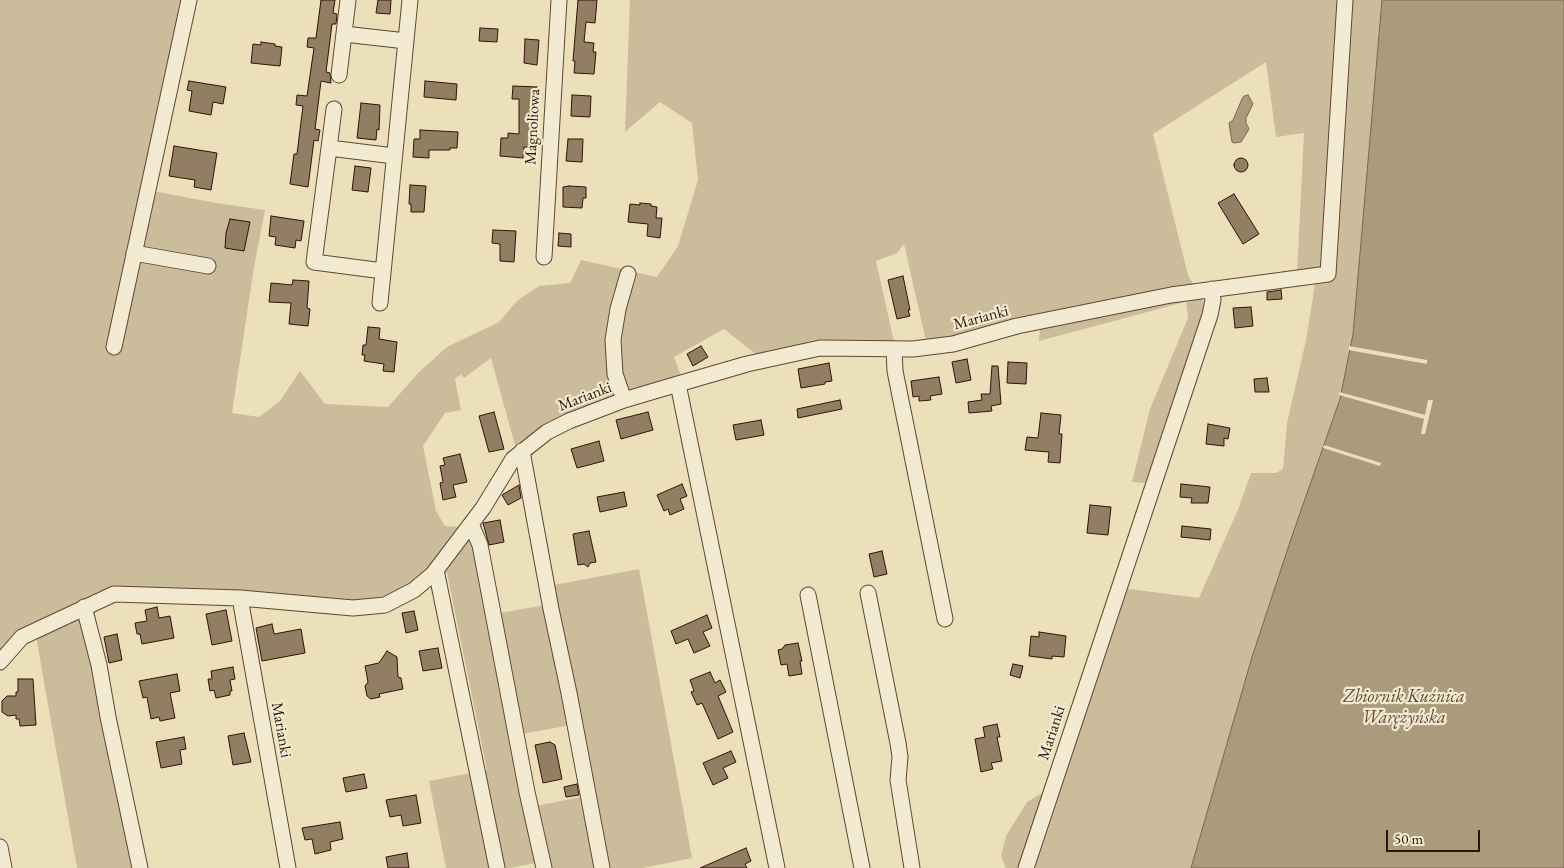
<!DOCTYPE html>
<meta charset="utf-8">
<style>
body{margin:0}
#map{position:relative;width:1564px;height:868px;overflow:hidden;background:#ebe0b9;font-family:"EB Garamond",serif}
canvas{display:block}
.scale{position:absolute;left:1386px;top:830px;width:94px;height:22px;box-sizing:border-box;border:2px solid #311306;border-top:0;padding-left:6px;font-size:15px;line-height:18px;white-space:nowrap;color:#311306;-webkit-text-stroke:4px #f2ebd2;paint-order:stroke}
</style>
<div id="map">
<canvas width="1564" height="868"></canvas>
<div class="scale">50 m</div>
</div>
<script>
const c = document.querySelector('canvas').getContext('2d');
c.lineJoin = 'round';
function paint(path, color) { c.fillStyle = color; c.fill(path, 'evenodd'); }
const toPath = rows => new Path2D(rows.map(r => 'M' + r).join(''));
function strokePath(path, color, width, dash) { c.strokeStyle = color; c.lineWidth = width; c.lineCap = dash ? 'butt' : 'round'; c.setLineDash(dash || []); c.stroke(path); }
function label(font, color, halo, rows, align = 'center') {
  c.font = font + ' "EB Garamond",serif'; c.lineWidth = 4.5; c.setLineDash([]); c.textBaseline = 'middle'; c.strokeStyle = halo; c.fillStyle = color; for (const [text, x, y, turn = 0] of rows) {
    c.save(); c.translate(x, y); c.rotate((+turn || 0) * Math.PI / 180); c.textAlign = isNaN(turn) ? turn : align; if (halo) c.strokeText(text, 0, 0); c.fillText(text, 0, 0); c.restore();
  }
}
const green = toPath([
 [0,0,194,0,153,191,216,203,265,210,254,267,232,413,259,417,280,401,300,371,325,404,388,407,419,372,447,347,499,322,518,300,539,286,570,283,581,260,657,277,678,246,698,180,692,123,660,102,625,132,630,0,1382,0,1353,334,1340,399,1292,536,1252,657,1191,868,1006,868,1001,856,1006,836,1027,802,1056,785,1114,587,1199,598,1239,507,1251,473,1276,473,1283,469,1287,423,1306,340,1316,278,1297,273,1304,133,1276,137,1266,62,1153,134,1188,275,1207,308,1166,421,1146,483,1132,482,1150,409,1188,318,1186,300,1181,303,1039,341,1041,317,946,340,926,341,904,244,897,253,876,261,894,342,826,342,797,345,757,355,724,329,674,357,683,381,568,413,540,427,516,449,491,358,464,378,461,374,455,379,461,410,445,413,423,446,436,511,445,526,461,527,478,507,500,613,545,605,554,585,639,569,692,858,643,868,537,868,535,863,511,868,446,868,429,781,487,770,447,573,407,597,375,602,258,596,188,589,127,587,92,598,143,868,77,868,35,631,0,657],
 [571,725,585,796,536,806,522,734]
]);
const water = toPath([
 [1382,0,1564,0,1564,868,1191,868,1252,657,1292,536,1340,399,1353,334,1382,0],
 [1248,95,1253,104,1246,118,1246,123,1249,129,1241,142,1234,143,1232,142,1229,123,1233,120,1242,99,1244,96,1248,95]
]);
const pier = toPath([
 [1349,346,1427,360,1427,364,1348,350],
 [1339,392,1425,415,1428,400,1433,400,1425,434,1421,434,1424,419,1339,395],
 [1324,445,1381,463,1380,466,1323,448]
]);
const building = toPath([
 [321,0,335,0,333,13,337,14,336,24,332,24,326,72,330,73,331,83,321,81,315,129,320,130,318,141,314,140,308,187,290,184,294,154,297,154,303,106,296,105,297,95,307,96,314,48,307,47,308,38,316,38,321,0],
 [378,0,391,0,390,14,376,13,378,0],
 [578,0,597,0,595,23,586,22,584,42,594,43,593,52,596,52,594,74,574,73,575,61,573,61,578,0],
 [480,28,498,29,497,42,479,41,480,28],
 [525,39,539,40,537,65,524,63,525,39],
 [261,42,275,44,275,46,282,47,280,66,251,63,253,44,261,45,261,42],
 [189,81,226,87,223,104,213,102,211,115,189,111,192,91,187,90,189,81],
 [425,81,457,84,456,100,424,97,425,81],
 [513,86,538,87,532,147,524,147,523,158,500,156,501,138,508,138,508,133,519,134,519,99,512,99,513,86],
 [572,95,591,96,590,117,571,116,572,95],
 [361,103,380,105,379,130,377,129,376,140,357,138,361,103],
 [420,130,458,132,457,148,450,148,450,150,429,150,429,158,413,157,414,139,420,139,420,130],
 [568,139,583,139,582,162,566,161,568,139],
 [174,146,217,153,211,190,194,187,195,180,169,176,174,146],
 '1234 165a7 7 0 1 1 14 0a7 7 0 1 1-14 0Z',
 [355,166,371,168,368,192,352,190,355,166],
 [410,185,426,186,424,212,411,212,411,204,409,204,410,185],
 [569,186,586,187,586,198,583,198,582,208,563,207,563,187,569,186],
 [1234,194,1259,234,1243,244,1218,203,1234,194],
 [640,203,651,204,651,206,657,207,656,218,662,218,660,238,647,236,648,224,628,222,630,204,640,205,640,203],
 [271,216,304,221,301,241,296,240,295,248,275,245,276,237,269,236,271,216],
 [230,219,250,222,244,251,225,248,226,233,230,219],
 [493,230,516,231,514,262,500,261,500,244,492,243,493,230],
 [559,233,571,234,571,247,558,246,559,233],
 [903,276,910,310,908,310,910,316,897,319,888,280,903,276],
 [293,280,309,281,307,308,310,309,308,326,289,324,291,303,269,302,271,283,292,285,293,280],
 [1281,290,1282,299,1267,300,1267,292,1281,290],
 [1251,307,1253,326,1235,328,1233,308,1251,307],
 [368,327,380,328,379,339,397,342,394,372,383,371,384,364,364,361,365,355,362,355,363,345,366,345,368,327],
 [701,346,708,357,693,366,687,354,701,346],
 [967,359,971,380,956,383,952,362,967,359],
 [1008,362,1027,363,1026,384,1007,383,1008,362],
 [829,363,832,381,825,382,825,384,801,388,798,369,829,363],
 [992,366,998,366,1001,404,991,406,992,411,969,413,968,402,982,400,981,394,990,394,992,366],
 [939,377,942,394,930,396,931,400,919,401,919,396,913,397,911,381,939,377],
 [1267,378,1269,392,1255,392,1254,379,1267,378],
 [840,400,842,409,798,418,797,409,840,400],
 [494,412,504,449,489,452,479,416,494,412],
 [648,412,653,430,621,439,616,420,648,412],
 [1041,413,1061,415,1059,434,1062,434,1060,463,1048,462,1049,452,1025,450,1027,437,1038,438,1041,413],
 [761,420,764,435,736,440,733,425,761,420],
 [1208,424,1230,428,1228,439,1224,438,1224,446,1206,444,1208,424],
 [599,441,604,461,577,468,571,449,599,441],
 [460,454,467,482,453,485,456,497,443,500,440,483,443,482,440,466,445,465,443,458,460,454],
 [682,484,687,496,680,499,684,509,670,515,668,509,664,511,657,495,682,484],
 [1181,484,1210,487,1208,503,1191,503,1192,498,1180,497,1181,484],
 [519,485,521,498,508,505,502,495,519,485],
 [624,492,627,506,600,512,597,497,624,492],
 [1090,505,1111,507,1108,535,1087,533,1090,505],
 [500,520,504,542,489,545,483,523,500,520],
 [1182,526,1211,529,1210,540,1181,537,1182,526],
 [589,531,596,562,590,563,588,567,584,564,578,565,573,534,589,531],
 [882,551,887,574,874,577,869,554,882,551],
 [157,607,159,618,170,616,174,638,142,644,140,634,137,634,135,623,147,621,145,610,157,607],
 [226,610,232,641,212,645,206,614,226,610],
 [414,611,418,630,406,633,402,613,414,611],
 [707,615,712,628,703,632,710,646,694,653,688,639,676,644,671,631,707,615],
 [272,624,274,634,301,629,305,653,262,661,256,628,272,624],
 [1039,632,1066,636,1064,657,1052,656,1052,659,1029,656,1031,636,1039,637,1039,632],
 [117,634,122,660,109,663,104,637,117,634],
 [798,643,802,661,800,661,802,674,789,676,787,664,781,665,778,650,782,649,785,645,798,643],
 [438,648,442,668,423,671,419,651,438,648],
 [387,651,397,657,398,677,401,678,403,689,379,694,380,697,371,699,367,696,365,686,368,682,365,666,379,663,387,651],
 [1013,664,1023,666,1020,678,1010,675,1013,664],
 [233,667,235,679,230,680,232,691,230,691,230,695,216,698,214,690,210,691,208,679,212,679,211,671,233,667],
 [710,672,715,683,720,680,726,692,718,696,733,732,718,739,702,703,697,705,691,692,694,691,690,680,710,672],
 [177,674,180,691,170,693,175,718,160,721,159,717,151,719,147,697,143,698,139,681,177,674],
 [18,679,33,679,36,725,20,726,19,719,16,719,16,715,8,716,2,712,2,701,7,696,16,696,16,692,18,692,18,679],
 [997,724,1000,737,997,737,1002,761,991,763,993,769,981,772,975,739,985,737,983,727,997,724],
 [244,733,251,762,233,765,228,736,244,733],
 [184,737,186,749,180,750,182,764,161,768,156,742,184,737],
 [550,742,555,745,562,779,543,783,535,745,550,742],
 [731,751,736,762,723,768,728,778,713,785,703,763,731,751],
 [364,774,367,788,346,792,343,778,364,774],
 [577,784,579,795,566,797,564,787,577,784],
 [416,795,421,823,403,826,401,815,390,817,386,800,416,795],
 [340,822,343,839,330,842,331,850,315,854,312,839,305,840,302,828,340,822],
 [746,848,751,861,745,864,747,868,700,868,746,848],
 [407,853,409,868,388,868,386,857,407,853]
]);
const minor = toPath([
 [344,34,406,41],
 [339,75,348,0],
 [329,148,334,109],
 [134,253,208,266],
 [544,257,559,0],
 [383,271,314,262,329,148,394,156],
 [380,303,410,0],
 [114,347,189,0],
 [894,349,895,371,945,619],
 [678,384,777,868],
 [624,400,615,374,613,340,618,309,628,274],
 [522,451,551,609,569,693,602,868],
 [471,524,480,545,527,792,544,868],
 [436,570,497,868],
 [868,593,898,743,900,757,898,780,912,868],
 [808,595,862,868],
 [84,607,99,665,108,717,140,868],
 [0,662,22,637,114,594,240,598],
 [0,847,4,868],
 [288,868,240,598,353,608,385,605,414,590,433,574,483,508,513,459,547,432,569,421,624,400,678,384,747,364,820,348,913,349,953,344,1017,326,1171,295,1328,274,1345,0],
 [1026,868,1210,315,1213,300,1212,289]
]);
const streetNames = [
 ["Magnoliowa",533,127,-87],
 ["Marianki",981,318,-15],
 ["Marianki",585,397,-21],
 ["Marianki",281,730,80],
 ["Marianki",1052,733,-72]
];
const waterNames = [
 ["Zbiornik Kuźnica",1404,697],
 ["Warężyńska",1404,718]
];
paint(green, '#cbbd9b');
paint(water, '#ac9a7c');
strokePath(water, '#7b644d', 1);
paint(pier, '#ebe0b9');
paint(building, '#927e63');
strokePath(building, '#311306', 1);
strokePath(minor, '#604633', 17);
strokePath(minor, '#f2ebd2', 15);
label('16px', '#311306', '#f2ebd2', streetNames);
label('italic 18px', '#624935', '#f2ebd2', waterNames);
</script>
